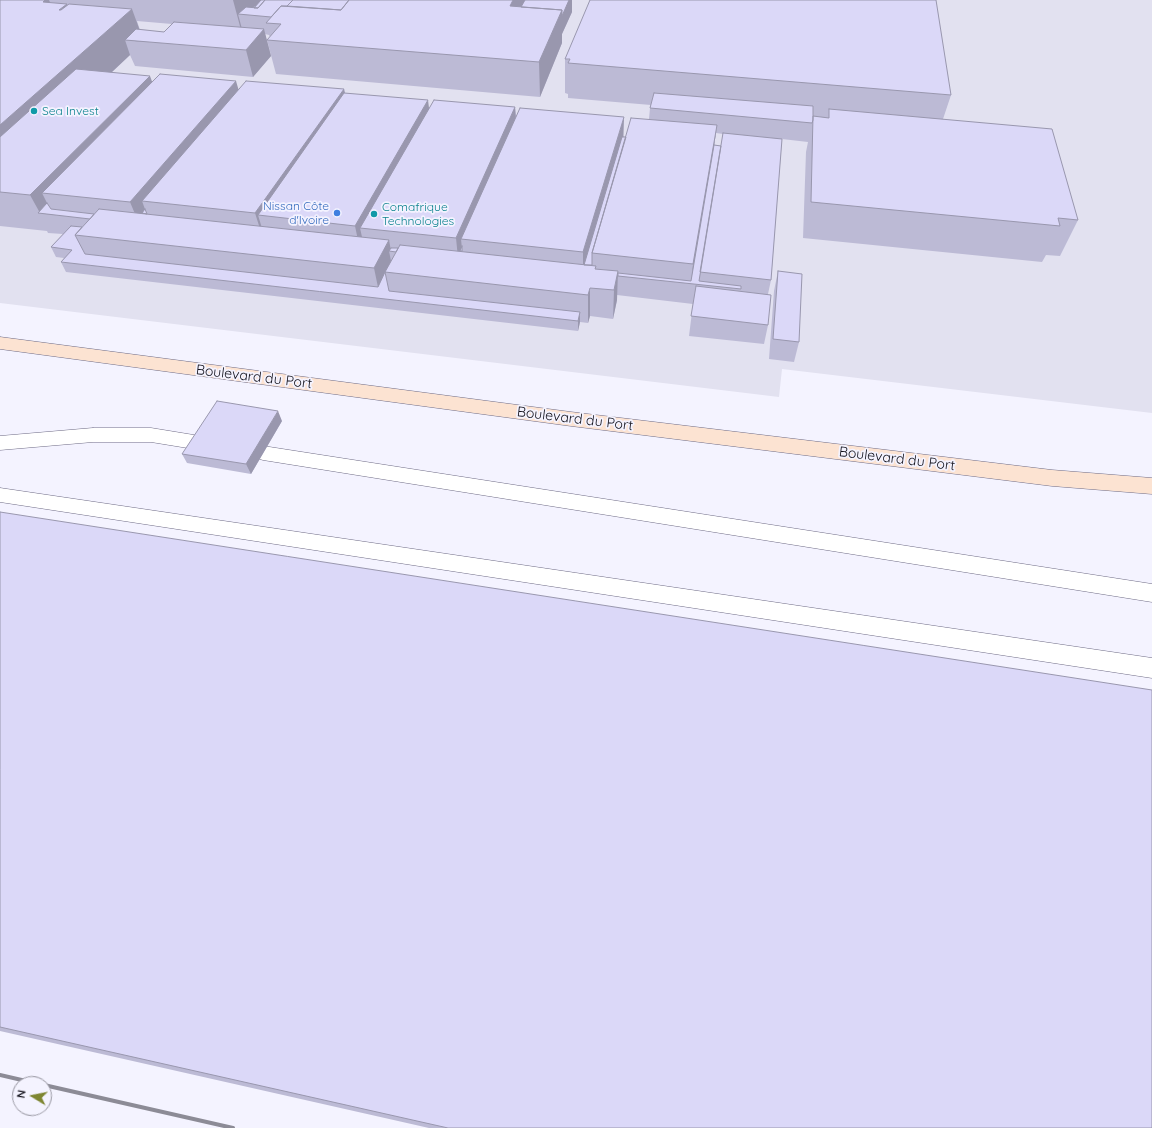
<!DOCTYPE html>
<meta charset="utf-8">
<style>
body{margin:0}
#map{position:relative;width:1152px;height:1128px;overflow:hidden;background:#f4f3ff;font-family:Quicksand,sans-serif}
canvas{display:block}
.north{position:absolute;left:12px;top:1076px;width:40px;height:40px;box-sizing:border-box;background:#f4f3ff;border:1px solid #9a99a4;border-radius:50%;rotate:280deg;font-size:11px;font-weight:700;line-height:16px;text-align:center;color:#13121c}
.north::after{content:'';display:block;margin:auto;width:14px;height:18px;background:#7e8632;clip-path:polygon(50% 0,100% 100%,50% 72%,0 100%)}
</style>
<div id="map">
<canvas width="1152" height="1128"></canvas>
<div class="north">N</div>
</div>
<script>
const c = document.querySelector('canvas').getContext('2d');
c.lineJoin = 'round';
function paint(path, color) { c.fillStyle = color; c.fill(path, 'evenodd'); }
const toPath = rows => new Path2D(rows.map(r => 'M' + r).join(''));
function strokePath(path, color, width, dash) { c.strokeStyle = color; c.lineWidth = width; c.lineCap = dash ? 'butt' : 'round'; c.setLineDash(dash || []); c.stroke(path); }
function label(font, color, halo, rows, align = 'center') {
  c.font = font + ' Quicksand,sans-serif'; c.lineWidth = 3.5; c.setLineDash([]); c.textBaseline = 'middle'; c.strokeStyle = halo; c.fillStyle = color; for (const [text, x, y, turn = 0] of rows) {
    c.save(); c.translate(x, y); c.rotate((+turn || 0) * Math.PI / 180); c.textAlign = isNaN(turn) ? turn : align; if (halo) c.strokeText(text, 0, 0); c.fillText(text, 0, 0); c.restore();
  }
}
const built = toPath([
 [0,0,1152,0,1152,413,782,369,779,397,0,303]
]);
const lane = toPath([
 [93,428,151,428,200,436,207,438,209,443,207,448,200,450,151,442,93,442,0,450,0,436,93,428],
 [263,446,1152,584,1152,602,263,460,256,458,253,453,256,448,263,446],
 [0,488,1152,658,1152,678,0,502,0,488]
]);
const secondary = toPath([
 [0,337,571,412,1052,470,1152,478,1152,494,1052,486,571,426,0,349,0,337]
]);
const rail = toPath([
 [0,1075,39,1084],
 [44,1085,233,1128]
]);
const wall = toPath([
 [0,0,572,0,572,12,562,34,562,43,540,97,276,74,267,40,270,37,269,35,265,34,271,56,253,77,135,66,130,55,112,72,153,82,238,89,344,89,345,93,429,108,515,107,516,116,626,137,649,119,650,108,651,105,568,98,568,94,565,93,565,59,951,95,943,119,1078,220,1060,256,1046,255,1042,262,803,238,806,152,808,142,782,139,771,280,768,294,768,325,764,344,689,336,693,304,617,295,617,300,613,319,590,316,588,323,580,322,578,331,66,272,61,262,64,258,56,257,51,247,63,234,48,233,47,231,0,226],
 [137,21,172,24,164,32,140,30],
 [716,133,723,134,721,146,714,145],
 [778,271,799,342,794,362,769,359,774,291],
 [282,421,251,474,187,463,182,454],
 [0,512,1152,1128,429,1128,0,1031]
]);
const shadedWall = toPath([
 [45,0,49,0,62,30,43,2],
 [233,0,269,0,238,14,242,29,241,30],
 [513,0,529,0,515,19,510,6],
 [569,0,572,0,572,12,562,34,562,43,540,97,539,62,562,10],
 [67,4,81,37,59,10],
 [132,9,144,42,125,40,130,55,0,177,0,125],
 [264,29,271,56,253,77,246,50],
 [150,76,158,98,42,193,53,215,40,213,30,195],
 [236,81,243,105,142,201,150,223,138,221,130,202],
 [344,89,351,124,258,215,264,235,262,235,255,213],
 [428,100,431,124,360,228,368,264,359,245,355,226],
 [515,107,517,133,461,239,463,259,458,258,456,238],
 [624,117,623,152,592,253,583,272,583,252],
 [717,125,712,161,691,284,693,264],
 [389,240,391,251,389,251,393,271,385,272,380,297,374,268],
 [618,271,617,300,613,319,614,290],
 [590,288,590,316,588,323,588,295],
 [580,312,580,322,578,331,578,321],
 [278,411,282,421,251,474,246,464]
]);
const building = toPath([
 [0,0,45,0,43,2,67,4,59,10,61,10,69,4,132,9,0,125,0,0],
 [261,0,265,0,258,8,254,8,261,0],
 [265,0,293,0,287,6,281,6,271,17,238,14,246,7,258,8,265,0],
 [293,0,349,0,341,10,287,6,293,0],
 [349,0,513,0,510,6,562,10,539,62,267,40,281,24,266,23,281,6,341,10,349,0],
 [525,0,569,0,562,16,562,10,521,7,525,0],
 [590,0,936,0,951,95,568,63,570,59,565,59,590,0],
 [174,22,264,29,246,50,125,40,136,29,164,32,174,22],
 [76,69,150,76,30,195,0,192,0,137,76,69],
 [160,74,236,81,130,202,42,193,160,74],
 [246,81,344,89,255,213,142,201,246,81],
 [344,93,428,100,355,226,258,215,344,93],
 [654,93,813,106,813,120,812,123,650,108,654,93],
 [434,100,515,107,456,238,360,228,434,100],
 [520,108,624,117,583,252,461,239,520,108],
 [829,109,1052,129,1078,220,1058,218,1060,226,811,202,813,116,829,118,829,109],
 [631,118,717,125,693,264,592,253,631,118],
 [723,133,782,139,771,280,700,272,723,133],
 [622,137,626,137,592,253,592,265,584,265,622,137],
 [714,145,721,146,699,281,741,286,741,289,618,276,618,273,691,281,714,145],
 [47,203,51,209,94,214,90,219,38,213,47,203],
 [99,209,389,240,374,268,75,235,99,209],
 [145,209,147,214,142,213,145,209],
 [71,226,82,227,75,235,85,254,378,287,385,272,389,291,580,312,578,321,61,262,72,250,51,247,71,226],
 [400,245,596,266,595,269,618,271,614,290,590,288,588,295,385,272,400,245],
 [462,246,462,251,460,251,462,246],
 [391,248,398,248,396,252,389,251,391,248],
 [778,271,802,274,799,342,773,339,778,271],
 [696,286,771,295,768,325,691,316,696,286],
 [217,401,278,411,246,464,182,454,217,401],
 [0,512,1152,690,1152,1128,448,1128,0,1027,0,512]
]);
const markers = [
 [34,111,4,"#0f9aa8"],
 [337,213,4,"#3f7fe0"],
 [374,214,4,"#0f9aa8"]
];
const farCulturenames = [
 ["Sea Invest",42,111],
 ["Comafrique",382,207],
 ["Technologies",382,221]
];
const farShopnames = [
 ["Nissan Côte",329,206],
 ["d'Ivoire",329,220]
];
const streetNames = [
 ["Boulevard du Port",254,377,7],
 ["Boulevard du Port",575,419,7],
 ["Boulevard du Port",897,459,7]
];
paint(built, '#e2e1f0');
strokePath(lane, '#6e6b85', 1);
strokePath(secondary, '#6e6b85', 1);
paint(lane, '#fff');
paint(secondary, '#fce3d2');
strokePath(rail, '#8c8b96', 4);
paint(wall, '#bcbad5');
paint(shadedWall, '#9997ae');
paint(building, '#dbd8f8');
strokePath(building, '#9997ae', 1);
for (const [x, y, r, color] of markers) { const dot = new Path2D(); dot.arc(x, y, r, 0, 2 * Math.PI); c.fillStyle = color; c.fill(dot); strokePath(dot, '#f4f3ff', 1.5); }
label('12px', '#0d838f', '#f4f3ff', farCulturenames, 'left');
label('12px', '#366cbe', '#f4f3ff', farShopnames, 'right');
label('14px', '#13121c', '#f4f3ff', streetNames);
</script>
